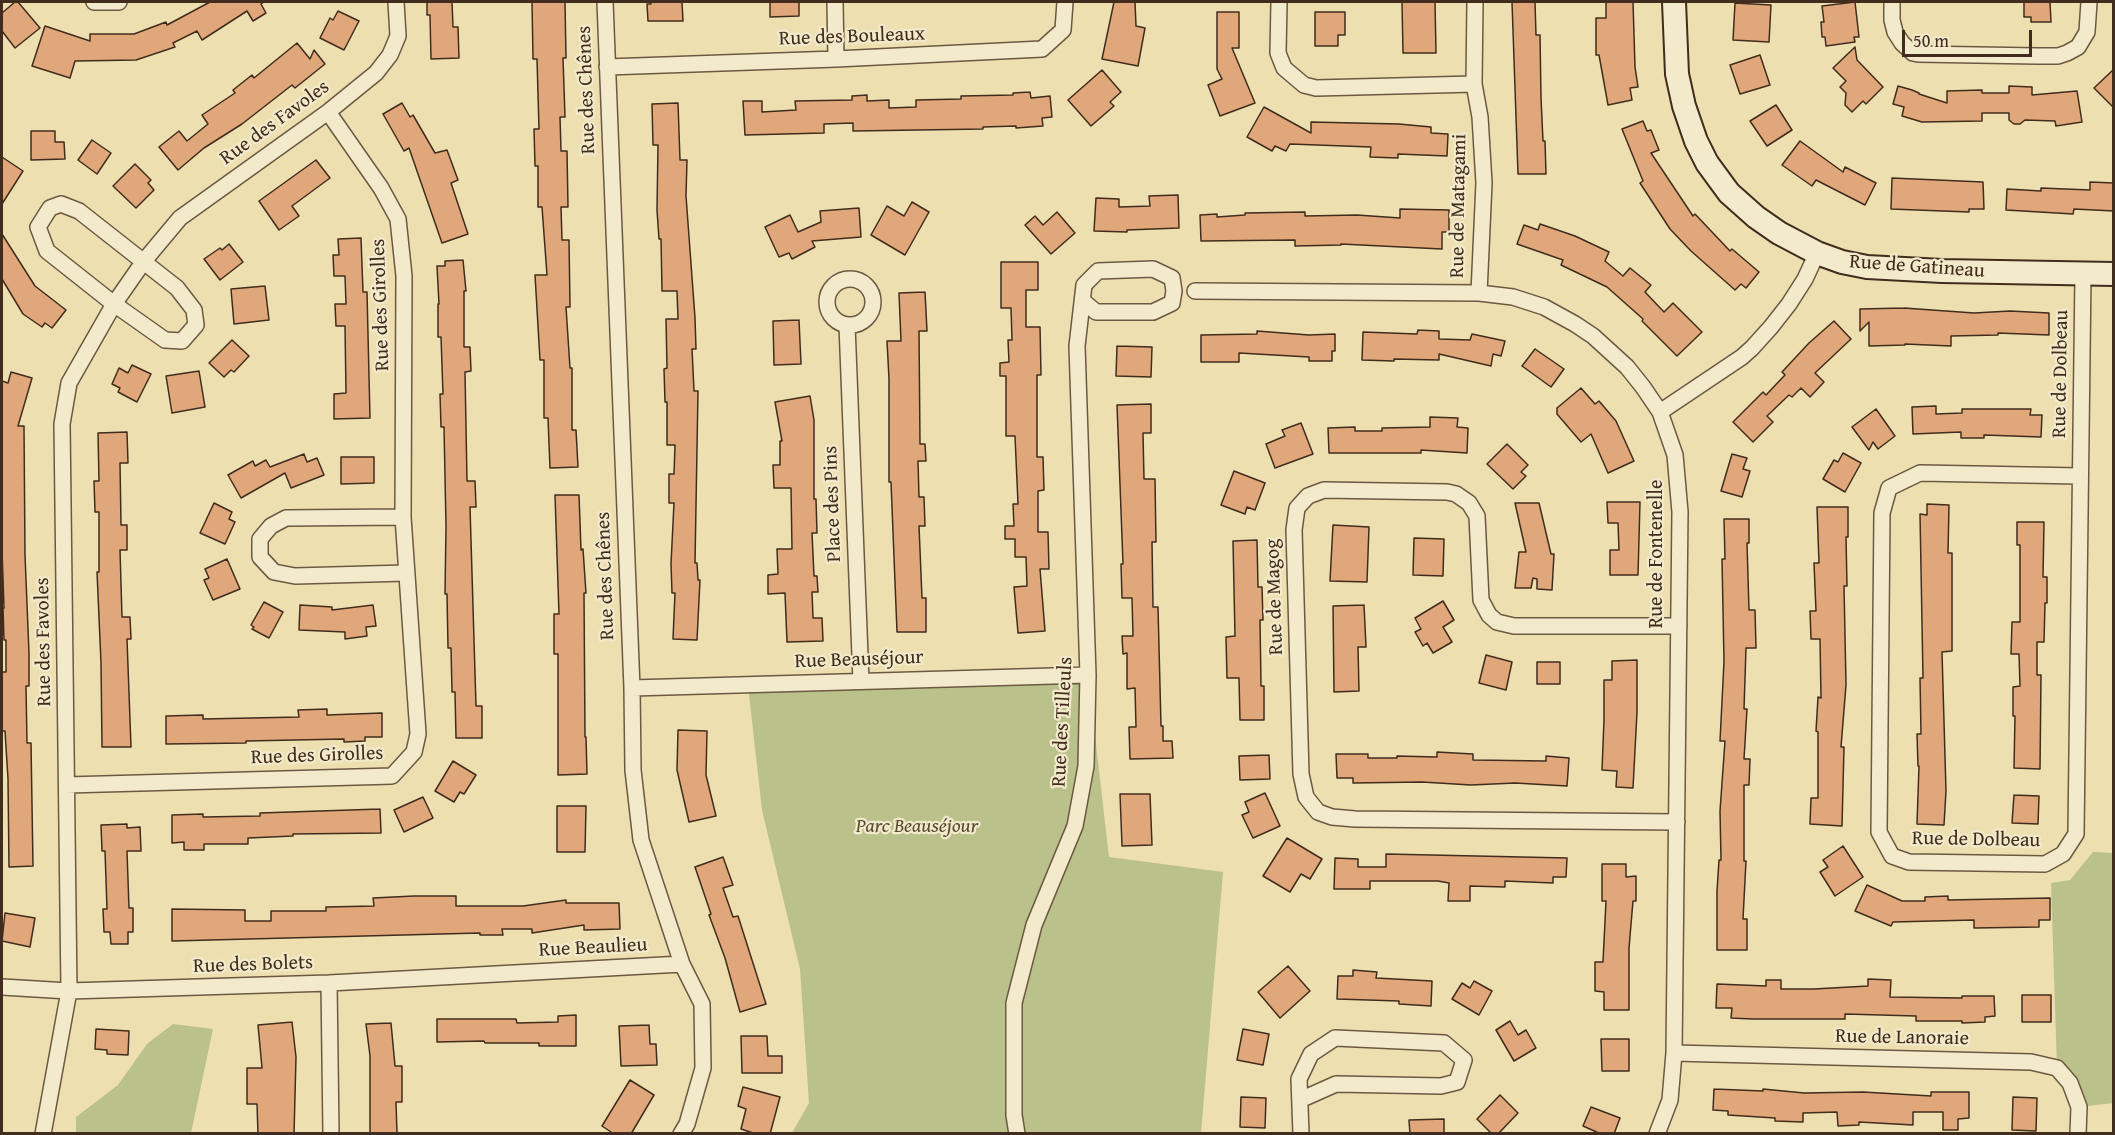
<!DOCTYPE html>
<meta charset="utf-8">
<style>
body{margin:0}
#map{position:relative;width:2115px;height:1135px;overflow:hidden;background:#eddfb0;font-family:"Gentium Book Plus",serif}
canvas{display:block}
.frame{position:absolute;inset:0;border:3px solid #412c1d;pointer-events:none}
.scale{position:absolute;left:1902px;top:30px;width:130px;height:27px;box-sizing:border-box;border:3px solid #412c1d;border-top:0;padding-left:8px;font-size:18px;line-height:21px;white-space:nowrap;color:#412c1d;-webkit-text-stroke:4px #f3eacc;paint-order:stroke}
</style>
<div id="map">
<canvas width="2115" height="1135"></canvas>
<div class="frame"></div>
<div class="scale">50 m</div>
</div>
<script>
const c = document.querySelector('canvas').getContext('2d');
c.lineJoin = 'round';
function paint(path, color) { c.fillStyle = color; c.fill(path, 'evenodd'); }
const toPath = rows => new Path2D(rows.map(r => 'M' + r).join(''));
function strokePath(path, color, width, dash) { c.strokeStyle = color; c.lineWidth = width; c.lineCap = dash ? 'butt' : 'round'; c.setLineDash(dash || []); c.stroke(path); }
function label(font, color, halo, rows, align = 'center') {
  c.font = font + ' "Gentium Book Plus",serif'; c.lineWidth = 4.5; c.setLineDash([]); c.textBaseline = 'middle'; c.strokeStyle = halo; c.fillStyle = color; for (const [text, x, y, turn = 0] of rows) {
    c.save(); c.translate(x, y); c.rotate((+turn || 0) * Math.PI / 180); c.textAlign = isNaN(turn) ? turn : align; if (halo) c.strokeText(text, 0, 0); c.fillText(text, 0, 0); c.restore();
  }
}
const green = toPath([
 [1088,675,1109,857,1223,872,1201,1133,792,1133,809,1103,800,969,762,810,748,685],
 [2093,852,2113,853,2113,1103,2079,1107,2057,1068,2051,883,2070,880],
 [173,1024,213,1029,191,1133,76,1133,76,1117,118,1085,147,1044]
]);
const building = toPath([
 [15,2,18,2,40,28,15,48,2,31,2,13,15,2],
 [210,2,264,2,261,4,266,13,253,21,247,11,202,40,197,31,173,43,175,47,136,60,75,61,70,78,32,66,45,26,90,41,90,34,134,34,166,22,167,25,210,2],
 [427,2,452,2,453,27,458,27,459,58,431,59,430,15,427,15,427,2],
 [532,2,565,2,566,58,563,58,565,117,560,117,561,151,567,151,568,207,561,207,562,240,569,240,570,307,566,307,570,368,572,368,572,430,576,430,578,467,550,468,548,418,544,418,544,360,540,360,535,275,547,275,542,207,538,207,538,166,535,166,534,129,539,129,537,59,533,59,532,2],
 [651,2,682,2,683,21,648,21,647,4,651,4,651,2],
 [770,2,799,2,799,16,770,17,770,2],
 [1114,2,1135,2,1136,26,1145,28,1138,66,1102,59,1114,2],
 [1402,2,1435,2,1436,53,1403,53,1402,2],
 [1512,2,1535,2,1536,35,1540,35,1541,98,1543,141,1545,141,1546,174,1518,174,1512,2],
 [1606,2,1633,2,1635,67,1638,87,1630,88,1632,100,1608,105,1599,55,1596,55,1596,18,1606,18,1606,2],
 [1855,2,1859,37,1854,37,1855,42,1826,46,1825,37,1822,37,1821,22,1824,22,1822,6,1855,2],
 [2024,2,2050,2,2051,22,2031,22,2031,17,2024,17,2024,2],
 [1735,3,1771,5,1769,42,1733,40,1735,3],
 [338,11,359,21,344,50,320,38,330,18,333,20,338,11],
 [1217,12,1239,12,1239,48,1232,48,1255,103,1220,116,1208,85,1222,79,1217,69,1217,12],
 [1315,12,1345,12,1345,35,1338,35,1338,46,1315,46,1315,12],
 [297,43,310,59,314,50,325,64,295,88,292,85,242,124,204,148,178,170,159,147,179,131,187,141,208,124,202,115,235,93,233,90,252,75,254,78,297,43],
 [1855,47,1857,60,1883,87,1866,104,1863,101,1852,112,1845,105,1846,93,1840,87,1846,81,1833,68,1855,47],
 [1760,55,1770,85,1740,94,1730,65,1760,55],
 [2114,69,2114,108,2094,88,2114,69],
 [1102,70,1121,92,1110,102,1114,106,1091,126,1068,100,1102,70],
 [1898,86,1912,90,1919,93,1919,94,1947,103,1947,91,1982,90,1982,93,2009,93,2009,86,2032,87,2032,95,2077,91,2082,122,2056,126,2055,121,2025,120,2020,124,2014,124,2009,120,2009,113,1982,113,1982,121,1922,122,1902,116,1904,107,1893,104,1898,86],
 [1030,92,1031,98,1050,96,1052,117,1042,118,1043,126,1016,128,1016,126,983,127,983,129,853,131,853,123,824,124,824,133,745,135,743,101,762,101,762,112,796,110,795,101,852,100,852,96,867,95,867,101,889,100,889,108,916,107,916,100,961,99,961,96,1013,95,1013,93,1030,92],
 [402,103,410,117,413,115,435,153,447,150,458,180,451,183,468,234,442,243,409,148,404,151,383,114,402,103],
 [678,103,680,160,687,160,686,196,695,318,696,349,692,349,694,391,698,391,695,563,697,563,698,580,700,580,697,640,673,639,675,593,672,593,671,564,674,503,669,503,669,474,674,474,675,445,667,445,667,402,665,402,664,369,667,368,666,319,678,319,677,291,662,291,661,239,659,239,657,210,658,145,653,145,652,104,678,103],
 [1776,105,1792,130,1767,146,1750,121,1776,105],
 [1264,107,1311,133,1311,122,1399,124,1431,127,1431,133,1448,134,1447,156,1398,154,1398,158,1370,157,1371,147,1290,144,1286,151,1275,146,1272,151,1247,137,1264,107],
 [1643,121,1647,131,1651,130,1659,150,1651,153,1693,216,1695,214,1730,251,1732,249,1759,272,1746,288,1741,284,1735,290,1691,251,1670,229,1640,183,1643,181,1622,129,1643,121],
 [31,131,55,131,55,142,64,142,65,159,31,160,31,131],
 [92,140,111,153,97,174,78,160,92,140],
 [1800,141,1843,172,1845,167,1876,183,1865,205,1816,180,1812,186,1782,165,1800,141],
 [2,157,23,171,2,204,2,157],
 [316,160,330,178,292,206,299,216,279,230,259,201,316,160],
 [135,164,151,180,148,183,154,190,136,208,113,186,135,164],
 [1892,178,1983,182,1984,209,1969,209,1969,212,1891,209,1892,178],
 [2090,182,2114,183,2114,211,2074,209,2073,214,2006,210,2007,189,2041,191,2041,188,2090,190,2090,182],
 [1178,195,1179,228,1127,230,1127,232,1094,231,1096,198,1119,199,1119,207,1150,206,1149,196,1178,195],
 [912,202,929,212,905,255,871,235,887,206,904,216,912,202],
 [859,208,861,237,812,241,815,247,792,259,789,253,779,257,765,227,790,215,798,232,821,222,820,211,859,208],
 [1400,209,1449,210,1449,232,1442,232,1442,249,1341,244,1341,245,1295,246,1295,240,1201,241,1200,215,1217,214,1217,217,1245,215,1245,213,1305,212,1305,216,1357,215,1400,218,1400,209],
 [1057,212,1075,233,1051,254,1025,225,1035,216,1043,225,1057,212],
 [1540,224,1575,236,1609,252,1605,261,1623,276,1630,268,1651,285,1645,292,1664,312,1673,303,1702,332,1677,356,1642,321,1643,319,1607,287,1561,265,1563,260,1517,244,1524,225,1538,230,1540,224],
 [2,234,35,286,66,310,52,328,45,323,42,327,23,314,2,279,2,234],
 [361,238,363,292,367,292,370,418,334,419,334,394,346,393,345,326,336,326,335,304,346,304,345,276,334,276,333,255,339,255,338,239,361,238],
 [229,244,243,262,220,280,204,259,220,248,222,250,229,244],
 [463,260,466,291,464,291,464,347,470,347,471,371,465,372,467,481,475,481,476,507,470,507,476,706,482,706,482,738,456,738,455,692,452,692,451,648,448,648,447,594,445,594,446,526,444,427,441,427,440,394,443,394,441,337,438,337,438,304,439,304,437,266,445,266,445,261,463,260],
 [1001,262,1038,262,1038,290,1026,290,1026,327,1040,327,1041,375,1037,375,1037,457,1043,457,1044,490,1038,491,1038,532,1048,532,1049,569,1040,569,1045,631,1018,633,1014,587,1027,586,1026,557,1015,557,1015,539,1005,539,1005,526,1014,526,1013,504,1018,504,1015,436,1006,436,1006,376,1000,376,1000,363,1009,362,1008,340,1012,340,1011,308,1001,308,1001,262],
 [265,286,269,320,234,324,231,289,265,286],
 [925,292,927,331,919,331,920,444,925,444,926,461,918,461,919,497,924,497,925,526,919,526,922,598,926,598,926,632,897,632,891,482,889,482,889,379,887,341,901,341,899,293,925,292],
 [1904,308,1974,313,2010,311,2049,313,2049,335,1998,333,1998,335,1951,336,1951,346,1905,344,1905,345,1869,346,1869,322,1860,331,1860,309,1904,308],
 [799,320,801,364,774,365,773,321,799,320],
 [1834,321,1851,339,1815,373,1824,382,1810,397,1801,388,1792,397,1789,395,1767,416,1773,422,1753,442,1733,422,1763,392,1766,395,1785,375,1782,372,1809,343,1834,321],
 [1418,330,1439,331,1439,339,1470,340,1472,334,1505,341,1501,356,1493,354,1491,366,1439,354,1439,360,1394,359,1394,361,1362,360,1363,332,1417,334,1418,330],
 [1257,331,1309,335,1335,334,1335,351,1332,351,1332,361,1309,361,1309,357,1239,353,1239,362,1201,362,1201,335,1257,334,1257,331],
 [232,340,249,356,234,372,231,370,224,377,209,363,232,340],
 [1117,346,1152,347,1151,377,1116,376,1117,346],
 [1535,349,1564,369,1551,387,1522,366,1535,349],
 [132,365,151,374,137,402,118,392,120,388,112,384,119,368,128,373,132,365],
 [199,371,205,407,172,413,166,376,199,371],
 [11,372,32,378,18,426,24,426,25,555,29,653,29,686,26,686,27,743,31,743,33,866,9,867,8,779,5,731,2,731,2,672,6,672,6,640,4,640,3,608,4,608,2,550,2,381,8,383,11,372],
 [1581,388,1595,404,1599,401,1616,421,1634,461,1608,473,1591,434,1581,442,1557,414,1557,408,1581,388],
 [810,396,814,420,814,499,816,499,817,533,812,533,814,576,817,576,818,592,812,592,813,618,822,618,823,641,787,642,785,593,768,594,768,575,778,574,777,549,792,549,791,488,774,488,773,465,780,465,780,441,782,441,775,402,810,396],
 [1151,404,1151,433,1143,433,1144,479,1155,479,1156,542,1152,542,1153,607,1158,607,1161,726,1163,726,1163,741,1172,741,1173,758,1130,759,1129,727,1136,727,1135,688,1127,689,1127,653,1123,654,1122,636,1133,636,1132,598,1122,598,1121,564,1123,564,1117,405,1151,404],
 [1936,406,1936,414,1962,413,1962,409,2031,409,2030,415,2042,415,2041,437,1984,435,1984,438,1961,438,1961,432,1913,434,1912,407,1936,406],
 [1876,409,1895,436,1878,449,1873,442,1869,450,1852,427,1876,409],
 [1430,417,1458,418,1457,427,1468,428,1467,453,1421,450,1421,453,1329,453,1328,428,1355,427,1355,431,1382,431,1382,428,1430,427,1430,417],
 [1301,423,1313,454,1275,468,1266,444,1285,436,1282,430,1301,423],
 [127,432,128,463,120,463,121,525,127,525,127,550,120,550,122,617,130,617,131,639,127,639,131,747,102,747,101,663,97,572,99,572,99,512,95,512,94,481,99,481,98,433,127,432],
 [1507,444,1528,465,1521,472,1526,476,1513,489,1487,464,1507,444],
 [1843,453,1861,463,1845,492,1823,479,1834,460,1838,462,1843,453],
 [304,454,307,462,317,458,324,475,291,488,285,473,241,498,228,475,253,461,255,466,266,460,270,467,304,454],
 [1732,454,1747,458,1743,469,1750,471,1742,497,1721,491,1732,454],
 [341,457,374,457,374,483,341,484,341,457],
 [1234,471,1265,483,1255,510,1247,507,1245,514,1221,505,1234,471],
 [555,495,579,495,581,550,583,549,586,593,584,593,585,737,586,737,587,774,558,775,558,654,554,654,554,614,559,614,555,495],
 [1607,502,1640,502,1638,575,1610,575,1610,550,1619,550,1618,523,1608,523,1607,502],
 [214,503,232,512,229,519,235,522,225,544,200,533,214,503],
 [1515,503,1539,503,1551,554,1554,554,1552,590,1537,589,1537,579,1533,578,1531,588,1515,588,1519,552,1526,552,1515,503],
 [1927,504,1949,505,1948,553,1952,553,1952,651,1942,652,1946,791,1944,825,1917,824,1919,766,1918,766,1917,734,1921,734,1920,678,1923,678,1920,514,1927,515,1927,504],
 [1817,507,1848,507,1848,537,1846,537,1847,586,1844,586,1846,685,1841,747,1844,747,1842,826,1810,824,1811,798,1818,798,1818,732,1816,731,1818,697,1821,698,1820,639,1811,639,1810,611,1816,611,1814,563,1819,563,1817,507],
 [1724,519,1749,519,1749,543,1747,543,1749,610,1755,610,1756,648,1746,648,1744,709,1747,709,1744,759,1750,759,1749,785,1744,785,1744,861,1746,861,1743,919,1747,919,1747,950,1717,950,1717,891,1719,860,1721,860,1720,811,1725,741,1720,741,1724,662,1722,559,1725,559,1724,519],
 [2017,522,2044,522,2043,577,2047,577,2047,603,2045,603,2044,642,2037,642,2037,675,2041,675,2040,769,2014,768,2015,716,2013,716,2013,687,2020,686,2019,654,2011,654,2012,622,2020,622,2020,545,2017,545,2017,522],
 [1333,525,1369,527,1367,582,1330,581,1333,525],
 [1414,538,1444,539,1443,576,1413,575,1414,538],
 [1257,540,1258,587,1262,587,1263,620,1260,620,1261,686,1264,686,1264,720,1240,720,1239,678,1227,678,1226,637,1235,636,1233,541,1257,540],
 [227,559,240,589,213,600,204,580,209,578,205,569,227,559],
 [1443,601,1454,620,1443,627,1452,642,1433,653,1427,643,1423,646,1415,632,1421,629,1415,618,1443,601],
 [264,602,283,612,269,638,252,629,254,627,251,625,264,602],
 [300,605,332,607,332,610,373,605,376,626,366,627,367,636,345,639,345,632,299,630,300,605],
 [1364,605,1366,647,1358,647,1359,691,1334,692,1333,606,1364,605],
 [1486,655,1512,662,1506,690,1479,683,1486,655],
 [1637,660,1637,712,1633,788,1616,787,1617,771,1602,770,1604,720,1604,680,1612,680,1612,661,1637,660],
 [1537,662,1560,662,1560,684,1537,684,1537,662],
 [327,709,327,715,382,713,382,737,365,737,365,741,344,742,344,739,246,741,246,743,166,744,166,716,203,715,203,719,299,717,298,710,327,709],
 [678,730,707,731,706,775,716,816,689,822,677,770,678,730],
 [1437,752,1473,754,1473,760,1546,761,1546,756,1569,758,1567,786,1515,783,1471,785,1422,782,1353,783,1353,778,1337,778,1336,754,1368,754,1368,758,1397,758,1397,756,1437,757,1437,752],
 [1269,755,1270,779,1240,780,1239,756,1269,755],
 [453,761,476,775,464,794,460,792,454,802,435,791,453,761],
 [1265,793,1280,826,1253,838,1242,815,1249,812,1245,802,1265,793],
 [1120,794,1150,794,1152,845,1122,846,1120,794],
 [2014,795,2039,796,2038,824,2012,823,2014,795],
 [423,797,433,818,404,832,394,810,423,797],
 [557,806,586,806,585,852,557,852,557,806],
 [380,809,381,833,293,834,293,836,248,838,248,844,204,844,204,850,184,850,184,842,172,843,172,815,203,814,203,817,260,816,260,813,380,809],
 [127,824,127,828,140,827,141,851,127,851,129,908,133,908,133,932,128,932,128,944,111,944,110,932,104,932,103,909,107,909,105,851,102,851,101,825,127,824],
 [1287,838,1322,859,1310,879,1301,874,1290,892,1263,876,1287,838],
 [1843,846,1863,877,1835,896,1820,872,1828,867,1823,860,1843,846],
 [1386,854,1567,858,1566,877,1553,877,1553,883,1505,881,1505,887,1470,886,1470,901,1448,901,1449,883,1438,881,1370,881,1370,889,1334,889,1335,858,1358,859,1358,867,1386,867,1386,854],
 [723,857,733,885,723,888,733,917,738,916,766,1004,740,1012,725,958,709,915,711,914,695,867,723,857],
 [1602,864,1626,864,1626,877,1636,876,1636,901,1633,901,1629,948,1629,1010,1604,1010,1604,992,1595,991,1595,962,1603,962,1606,901,1602,901,1602,864],
 [1867,885,1902,901,1925,901,1925,897,1948,896,1948,900,2050,898,2050,920,2039,920,2039,927,1974,928,1974,920,1893,922,1891,926,1855,911,1867,885],
 [414,896,456,896,456,906,523,906,566,900,566,903,619,903,620,929,584,930,584,925,532,933,532,929,502,929,503,935,480,935,480,933,172,941,172,909,245,910,245,921,271,921,271,911,326,911,326,907,374,906,373,898,414,896],
 [5,913,35,918,30,947,2,941,5,913],
 [1288,966,1310,991,1280,1018,1258,992,1288,966],
 [1353,970,1377,972,1376,978,1432,981,1431,1006,1399,1004,1399,1001,1337,999,1338,976,1353,976,1353,970],
 [1868,979,1891,980,1890,997,1962,998,1962,996,1994,996,1995,1016,1985,1017,1985,1022,1962,1023,1962,1021,1916,1021,1916,1016,1845,1014,1845,1019,1752,1019,1731,1018,1732,1008,1716,1008,1717,984,1766,986,1766,980,1781,980,1781,989,1814,989,1868,986,1868,979],
 [1474,981,1492,991,1479,1015,1452,999,1462,983,1470,988,1474,981],
 [2022,995,2051,995,2051,1022,2022,1022,2022,995],
 [576,1015,576,1046,539,1046,539,1043,485,1043,484,1041,437,1042,437,1019,516,1019,517,1023,558,1022,558,1016,576,1015],
 [1510,1021,1518,1035,1526,1030,1536,1048,1514,1061,1496,1030,1510,1021],
 [292,1022,296,1057,294,1134,258,1134,257,1104,247,1104,247,1068,262,1068,258,1025,292,1022],
 [391,1023,395,1066,402,1066,402,1102,396,1102,397,1134,370,1134,370,1056,366,1024,391,1023],
 [649,1025,650,1044,656,1044,657,1065,621,1066,619,1026,649,1025],
 [96,1029,129,1031,128,1055,107,1054,107,1050,95,1049,96,1029],
 [1243,1029,1269,1034,1263,1065,1237,1060,1243,1029],
 [741,1036,767,1036,768,1056,782,1056,782,1073,742,1073,741,1036],
 [1601,1039,1629,1039,1629,1071,1602,1071,1601,1039],
 [630,1080,654,1095,631,1134,614,1134,602,1126,630,1080],
 [743,1087,780,1097,770,1134,756,1134,741,1129,746,1109,738,1106,743,1087],
 [1714,1089,1763,1091,1763,1089,1804,1093,1863,1092,1931,1096,1931,1092,1969,1092,1969,1118,1958,1119,1958,1130,1943,1130,1943,1112,1913,1112,1913,1125,1859,1122,1859,1125,1838,1126,1837,1112,1803,1113,1803,1122,1775,1121,1775,1118,1728,1115,1728,1111,1713,1110,1714,1089],
 [1500,1095,1518,1113,1498,1134,1492,1134,1477,1119,1500,1095],
 [1241,1097,1266,1098,1265,1128,1240,1127,1241,1097],
 [2013,1097,2037,1098,2036,1131,2012,1130,2013,1097],
 [1591,1107,1620,1118,1614,1134,1601,1134,1583,1126,1591,1107],
 [1444,1119,1444,1134,1410,1134,1409,1120,1444,1119]
]);
const street = toPath([
 [94,2,119,2],
 [605,2,632,688,633,770,641,840,682,964,702,1004,703,1068,687,1124,681,1134],
 [835,2,836,59],
 [1279,2,1278,53,1284,68,1304,85,1316,88,1474,84,1475,2],
 [1892,2,1892,20,1895,32,1902,43,1913,53,1918,54,2037,56,2058,56,2067,53,2078,47,2087,32,2089,2],
 [607,67,836,59,1042,49,1063,30,1065,2],
 [1474,84,1480,117,1484,183,1479,293],
 [61,204,79,211,177,288,194,310,196,325,182,341,165,340,114,304,47,251,38,227,50,208,61,204],
 '827 302a23 23 0 1 1 46 0a23 23 0 1 1-46 0Z',
 [1195,291,1479,293,1513,297,1544,307,1575,324,1593,336,1627,367,1643,387,1660,412,1675,455,1680,512,1674,1053,1670,1100,1657,1134],
 [847,325,861,681],
 [1660,412,1742,357,1752,348,1771,327,1789,304,1805,279,1817,253],
 [2080,476,1920,473,1889,488,1882,513,1879,832,1892,856,1909,862,2045,864,2063,854,2076,834,2083,274],
 [403,517,286,518,271,526,260,539,260,557,274,572,295,576,406,573],
 [632,688,1088,675],
 [67,785,392,776,414,752,418,734,403,517,404,276,398,219,381,188,328,112],
 [1677,822,1355,819,1332,817,1318,812,1306,797,1301,774,1294,530,1297,508,1308,496,1324,490,1447,492,1456,494,1469,503,1477,516,1481,600,1489,615,1497,622,1514,626,1679,626],
 [329,983,331,1134],
 [2,987,69,991,329,983,682,964],
 [1674,1053,2031,1062,2057,1068,2070,1083,2079,1107,2078,1134],
 [1300,1100,1336,1084,1441,1086,1457,1082,1464,1060,1444,1043,1335,1038,1311,1054,1299,1079,1301,1134],
 [43,1134,69,991,62,424,69,383,114,304,144,261,180,218,328,112,376,73,390,55,398,36,396,2],
 [1017,1134,1014,1115,1014,1003,1034,925,1075,826,1086,766,1088,675,1077,346,1084,285,1098,271,1153,269,1172,278,1174,291,1172,303,1153,312,1096,312,1083,301]
]);
const secondary = toPath([
 [1674,2,1677,74,1684,106,1696,141,1707,163,1729,193,1756,217,1779,233,1817,253,1842,262,1867,267,1942,271,2114,274]
]);
const streetNames = [
 ["Rue des Bouleaux",852,37,-2],
 ["Rue des Chênes",587,90,-92],
 ["Rue des Favoles",275,123,-36],
 ["Rue de Matagami",1459,206,-89],
 ["Rue de Gatineau",1917,267,4],
 ["Rue des Girolles",381,305,-92],
 ["Rue de Dolbeau",2061,374,-89],
 ["Place des Pins",833,504,-92],
 ["Rue de Fontenelle",1657,554,-90],
 ["Rue des Chênes",606,576,-92],
 ["Rue de Magog",1275,597,-92],
 ["Rue des Favoles",44,642,-91],
 ["Rue Beauséjour",859,660,-2],
 ["Rue des Tilleuls",1063,722,-87],
 ["Rue des Girolles",317,756,-2],
 ["Rue de Dolbeau",1976,840,1],
 ["Rue Beaulieu",593,948,-3],
 ["Rue des Bolets",253,965,-2],
 ["Rue de Lanoraie",1902,1038,1]
];
const parkNames = [
 ["Parc Beauséjour",917,827]
];
paint(green, '#bac18a');
paint(building, '#e0a77a');
strokePath(building, '#412c1d', 1.5);
strokePath(street, '#6c5942', 18);
strokePath(secondary, '#412c1d', 26);
strokePath(street, '#f3eacc', 15);
strokePath(secondary, '#f3eacc', 22);
label('20px', '#412c1d', '#f3eacc', streetNames);
label('italic 20px', '#594a33', '#f3eacc', parkNames);
</script>
